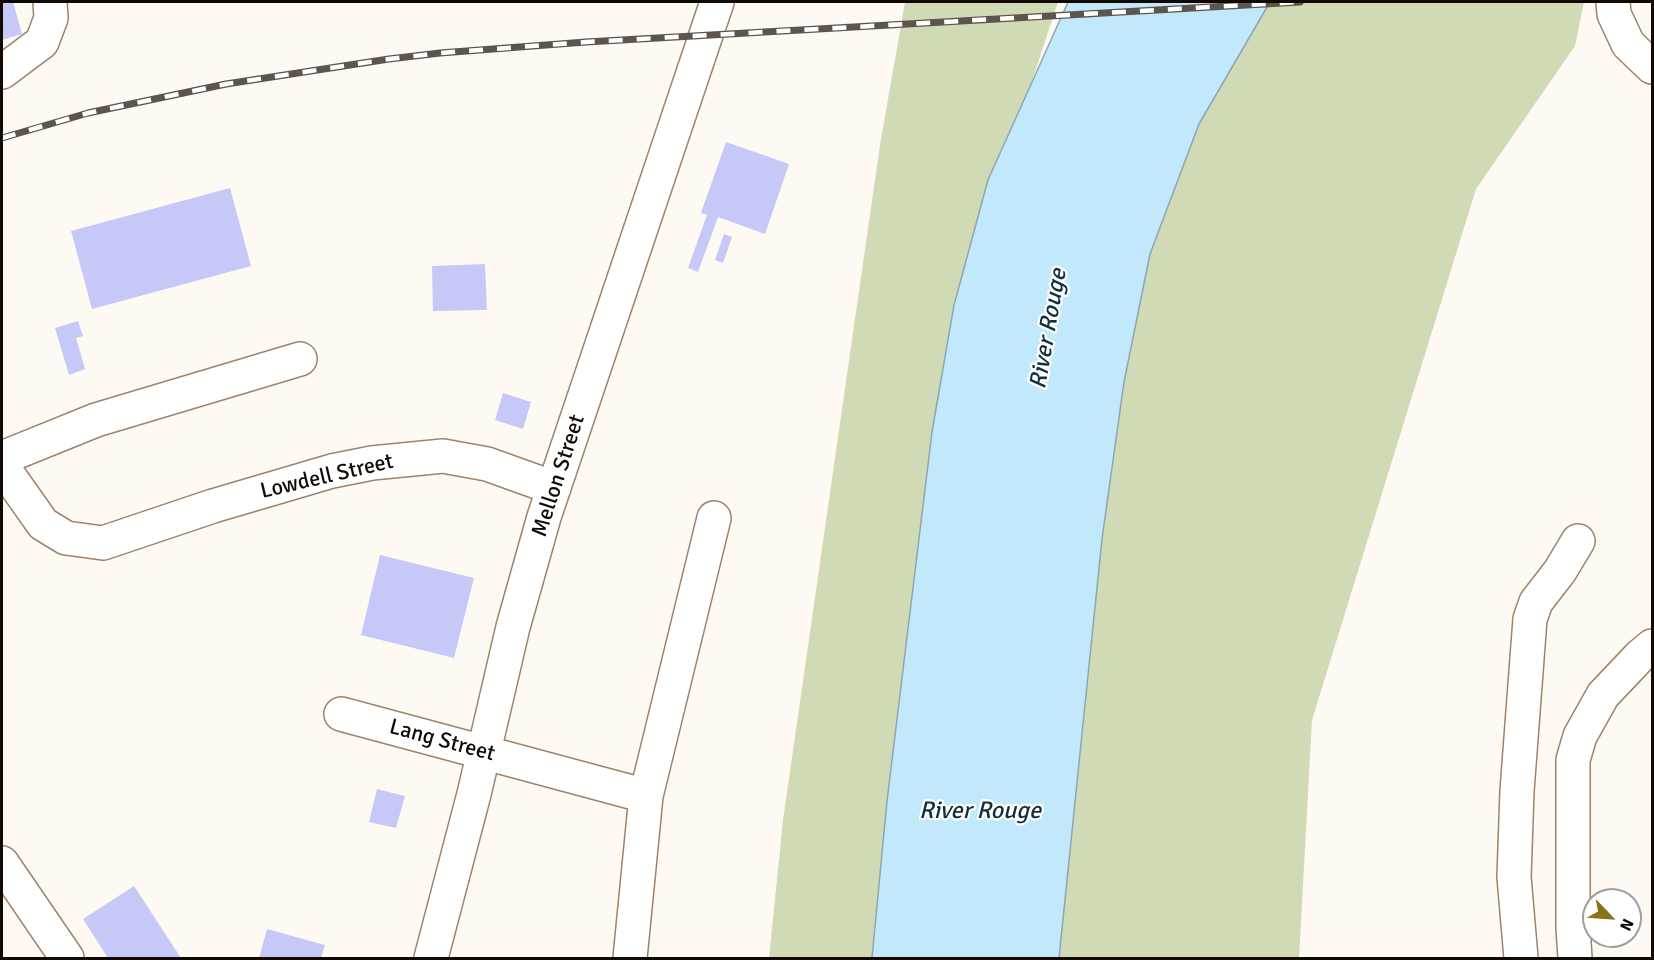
<!DOCTYPE html>
<style>
body{margin:0}
#map{position:relative;width:1654px;height:960px;overflow:hidden;background:#fff9f4;font-family:Signika,sans-serif}
canvas{display:block}
.frame{position:absolute;inset:0;border:3px solid #130903;pointer-events:none}
.north{position:absolute;left:1582px;top:888px;width:60px;height:60px;box-sizing:border-box;background:#fff;border:2px solid #a19d9a;border-radius:50%;rotate:115deg;font-size:16px;font-weight:700;line-height:24px;text-align:center;color:#130903}
.north::after{content:'';display:block;margin:auto;width:21px;height:27px;background:#887417;clip-path:polygon(50% 0,100% 100%,50% 72%,0 100%)}
</style>
<div id="map">
<canvas width="1654" height="960"></canvas>
<div class="frame"></div>
<div class="north">N</div>
</div>
<script>
const c = document.querySelector('canvas').getContext('2d');
c.lineJoin = 'round';
function paint(path, color) { c.fillStyle = color; c.fill(path, 'evenodd'); }
const toPath = rows => new Path2D(rows.map(r => 'M' + r).join(''));
function strokePath(path, color, width, dash) { c.strokeStyle = color; c.lineWidth = width; c.lineCap = dash ? 'butt' : 'round'; c.setLineDash(dash || []); c.stroke(path); }
function label(font, color, halo, rows, align = 'center') {
  c.font = font + ' Signika,sans-serif'; c.lineWidth = 4.5; c.setLineDash([]); c.textBaseline = 'middle'; c.strokeStyle = halo; c.fillStyle = color; for (const [text, x, y, turn = 0] of rows) {
    c.save(); c.translate(x, y); c.rotate((+turn || 0) * Math.PI / 180); c.textAlign = isNaN(turn) ? turn : align; if (halo) c.strokeText(text, 0, 0); c.fillText(text, 0, 0); c.restore();
  }
}
const green = toPath([
 [905,2,1058,2,1031,84,988,180,954,305,932,432,887,801,872,958,769,958,783,820,880,145],
 [1270,2,1584,2,1575,46,1476,189,1312,720,1299,958,1059,958,1102,539,1124,382,1150,254,1199,124]
]);
const water = toPath([
 [1068,2,1270,2,1199,124,1150,254,1124,382,1102,539,1059,958,872,958,887,801,932,432,954,305,988,180,1068,2]
]);
const building = toPath([
 [2,2,13,2,22,34,2,40],
 [726,142,789,164,765,234,718,217,698,272,688,268,707,215,701,213],
 [230,188,251,266,92,309,71,231],
 [724,234,732,237,723,263,715,260],
 [485,264,487,310,433,311,432,266],
 [78,321,83,336,76,338,85,369,69,375,55,328],
 [503,393,531,402,523,429,495,420],
 [380,555,474,578,454,658,361,635],
 [377,789,405,796,396,828,369,822],
 [134,886,181,958,108,958,83,919],
 [267,929,325,945,321,958,259,958]
]);
const minor = toPath([
 [1613,2,1614,14,1628,44,1652,67],
 [2,72,42,42,51,18,50,2],
 [2,458,96,420,300,359],
 [2,466,43,524,66,538,103,543,213,506,332,471,372,463,443,456,487,464,554,488],
 [341,714,646,796],
 [2,863,67,958],
 [431,958,474,794,513,627,544,517,717,2],
 [630,958,646,796,714,518],
 [1521,958,1514,877,1517,791,1530,619,1536,602,1560,571,1578,541],
 [1575,958,1573,927,1573,760,1580,736,1603,695,1640,656,1652,646]
]);
const rail = toPath([
 [2,138,88,113,226,84,389,59,440,53,586,42,1300,2]
]);
const streetNames = [
 ["Mellon Street",559,476,-72],
 ["Lowdell Street",327,477,-13],
 ["Lang Street",442,741,15]
];
const waterNames = [
 ["River Rouge",1049,329,-80],
 ["River Rouge",980,812]
];
paint(green, '#d0dbb5');
paint(water, '#c2e8fc');
strokePath(water, '#8ea5b1', 1.5);
paint(building, '#c6c9f8');
strokePath(minor, '#9e836c', 36);
strokePath(minor, '#fff', 33);
strokePath(rail, '#5d544e', 7);
strokePath(rail, '#fff', 4.5, [14]);
label('22px', '#130903', '#fff', streetNames);
label('italic 24px', '#11303d', '#fff', waterNames);
</script>
